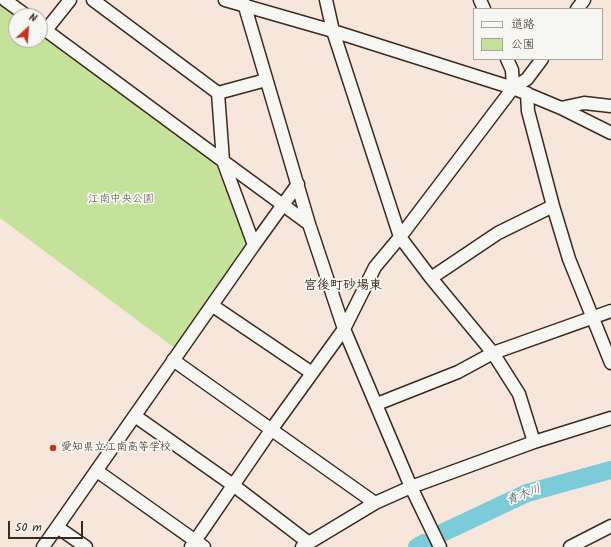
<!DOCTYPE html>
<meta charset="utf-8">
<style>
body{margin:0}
#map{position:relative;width:611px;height:547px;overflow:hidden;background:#f6e6dc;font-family:Kalam,"Klee One",sans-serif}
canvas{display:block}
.legend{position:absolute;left:473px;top:8px;width:130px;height:52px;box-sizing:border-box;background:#f6f6f2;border:1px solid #aba49d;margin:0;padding:5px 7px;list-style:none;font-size:12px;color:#3b2a1e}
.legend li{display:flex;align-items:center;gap:8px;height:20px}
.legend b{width:20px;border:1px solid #aba49d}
.north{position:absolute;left:8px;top:8px;width:40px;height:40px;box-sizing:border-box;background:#f6f6f2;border:1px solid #aba49d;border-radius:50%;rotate:26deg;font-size:11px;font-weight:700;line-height:16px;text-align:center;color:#3b2a1e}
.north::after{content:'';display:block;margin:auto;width:14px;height:18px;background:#c8321e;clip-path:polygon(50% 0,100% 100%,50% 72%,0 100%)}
.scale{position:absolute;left:8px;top:521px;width:75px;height:18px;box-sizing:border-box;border:2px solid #3b2a1e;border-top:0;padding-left:5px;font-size:12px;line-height:14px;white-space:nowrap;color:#3b2a1e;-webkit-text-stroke:3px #f6f6f2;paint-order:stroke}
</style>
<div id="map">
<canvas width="611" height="547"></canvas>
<ul class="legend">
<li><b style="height:5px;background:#f6f6f2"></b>道路</li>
<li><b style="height:11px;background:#c4e29a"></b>公園</li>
</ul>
<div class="north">N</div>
<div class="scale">50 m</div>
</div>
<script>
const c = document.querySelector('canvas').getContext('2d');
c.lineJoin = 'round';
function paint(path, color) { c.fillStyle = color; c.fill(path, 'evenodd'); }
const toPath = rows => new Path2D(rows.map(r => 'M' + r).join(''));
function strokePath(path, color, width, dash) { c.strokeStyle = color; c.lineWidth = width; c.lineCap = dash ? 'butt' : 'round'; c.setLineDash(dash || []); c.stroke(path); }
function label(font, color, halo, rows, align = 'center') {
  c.font = font + ' Kalam,"Klee One",sans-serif'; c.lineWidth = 3.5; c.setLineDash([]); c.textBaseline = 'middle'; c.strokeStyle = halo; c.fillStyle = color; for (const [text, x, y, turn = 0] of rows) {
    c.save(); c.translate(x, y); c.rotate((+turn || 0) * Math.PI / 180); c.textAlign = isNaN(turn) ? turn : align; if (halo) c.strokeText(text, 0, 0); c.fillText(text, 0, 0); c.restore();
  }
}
const green = toPath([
 [0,2,19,16,16,16,16,40,40,40,40,32,214,160,246,243,245,253,176,349,0,218]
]);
const river = toPath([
 [442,533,527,493,611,470],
 [417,547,424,543]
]);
const minor = toPath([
 [5,0,27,16],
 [93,0,218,93],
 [225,0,333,31,513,88,561,108,611,133],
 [243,0,309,224,344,329,411,487,440,547],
 [326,0,333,31,400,237,431,278,493,353,519,394,534,442],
 [480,0,484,9],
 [577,9,584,0],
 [40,26,223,161,254,245,57,527,86,547],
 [46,30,70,0],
 [507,59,512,70,513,88],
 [266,80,218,93,223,161,309,224],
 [527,93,528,111,553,206,569,259,611,363],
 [561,108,584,103,611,106],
 [254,245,298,184],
 [431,278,498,233,553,206],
 [213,306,312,373],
 [173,360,375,503],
 [377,404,458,372,493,353,611,311],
 [135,416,233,485,309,543],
 [97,471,204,547],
 [43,547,57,527],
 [191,547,271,430,344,329,375,267,400,237,513,88,527,79,542,59],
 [302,547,375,503,411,487,534,442,611,418],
 [570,547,611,526]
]);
const markers = [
 [53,448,4,"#c8321e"]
];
const parkNames = [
 ["江南中央公園",121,200]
];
const poiNames = [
 ["愛知県立江南高等学校",61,448]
];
const waterNames = [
 ["青木川",524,496,-21]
];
const quarterNames = [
 ["宮後町砂場東",343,287]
];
paint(green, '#c4e29a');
strokePath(river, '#7ccbd9', 18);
strokePath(minor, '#3b2a1e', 15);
strokePath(minor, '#f6f6f2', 12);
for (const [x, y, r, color] of markers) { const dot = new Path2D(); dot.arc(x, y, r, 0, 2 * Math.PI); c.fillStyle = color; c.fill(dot); strokePath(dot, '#f6f6f2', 1.5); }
label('11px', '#5d583d', '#f6f6f2', parkNames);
label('11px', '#3b2a1e', '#f6f6f2', poiNames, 'left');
label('italic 12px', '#4e5a56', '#f6f6f2', waterNames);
label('bold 13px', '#3b2a1e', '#f6f6f2', quarterNames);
</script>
